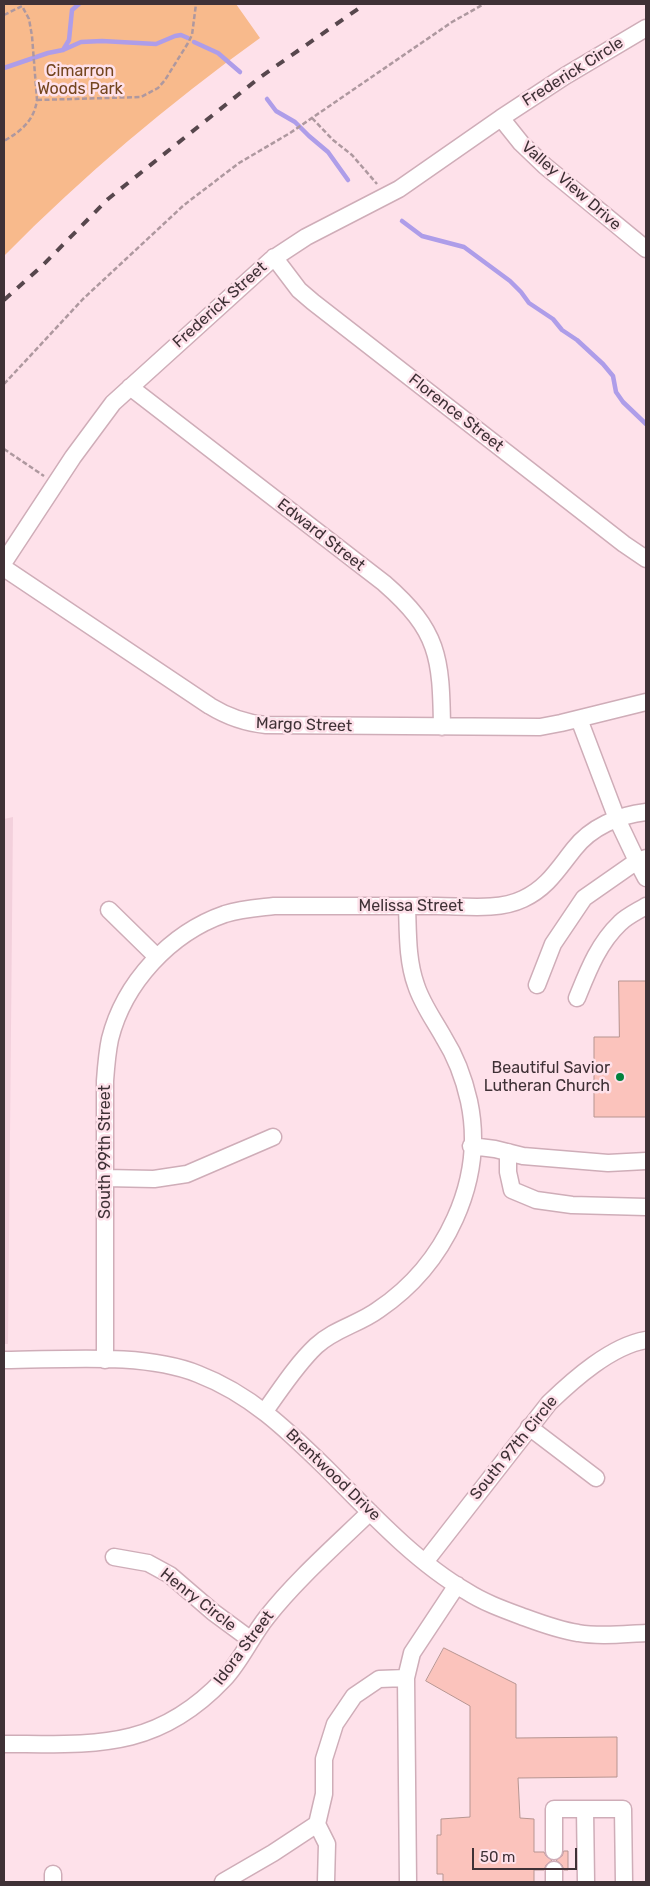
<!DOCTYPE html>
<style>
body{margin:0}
#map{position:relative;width:650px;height:1886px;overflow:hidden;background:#fee1ea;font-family:Rubik,sans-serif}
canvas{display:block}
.frame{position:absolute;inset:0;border:5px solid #3f3136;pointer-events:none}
.scale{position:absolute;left:472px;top:1848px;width:105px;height:22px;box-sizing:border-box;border:2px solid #3f3136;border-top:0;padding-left:6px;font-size:15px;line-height:18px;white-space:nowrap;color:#3f3136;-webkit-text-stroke:4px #fee1ea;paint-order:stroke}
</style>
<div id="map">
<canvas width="650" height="1886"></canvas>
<div class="frame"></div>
<div class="scale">50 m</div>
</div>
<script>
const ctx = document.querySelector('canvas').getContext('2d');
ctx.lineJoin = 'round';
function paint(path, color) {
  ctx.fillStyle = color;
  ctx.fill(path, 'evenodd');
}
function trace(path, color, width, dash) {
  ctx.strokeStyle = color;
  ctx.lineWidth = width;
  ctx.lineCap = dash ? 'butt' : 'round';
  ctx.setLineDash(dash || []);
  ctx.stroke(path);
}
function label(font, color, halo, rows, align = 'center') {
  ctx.font = font + ' Rubik,sans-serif';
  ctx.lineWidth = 5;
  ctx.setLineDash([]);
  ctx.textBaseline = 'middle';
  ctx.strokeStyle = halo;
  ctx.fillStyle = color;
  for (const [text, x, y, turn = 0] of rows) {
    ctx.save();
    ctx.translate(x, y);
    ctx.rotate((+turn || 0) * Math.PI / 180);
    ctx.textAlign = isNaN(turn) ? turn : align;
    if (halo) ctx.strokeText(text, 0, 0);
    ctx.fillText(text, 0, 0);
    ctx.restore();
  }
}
const built = new Path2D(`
 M13 817 8 1344H4V819Z`);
const green = new Path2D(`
 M4 4H236L260 38C168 104 83 176 4 256Z`);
const stream = new Path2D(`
 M194 42 218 53 240 72
 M63 50 69 40 72 10 79 4
 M4 68 48 53 63 50 81 42 102 41 156 44 175 36 181 35 188 38
 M267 99 276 111 295 122 309 136 328 152 348 180
 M402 221 422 236 464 247 510 281 521 292 529 303 553 319 562 330 577 340 603 364 613 376 616 392 623 402 646 424`);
const building = new Path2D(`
 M619 981H646V1117H594V1037H619Z
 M444 1648 516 1684V1738L617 1737V1777L518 1778 520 1818 534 1819V1852H544L546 1856 552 1860 546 1865 544 1870H534V1882H443V1874H437V1835H441V1819L470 1817V1706L426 1681Z
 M564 1851H568V1870H564L562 1865 556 1860 562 1856Z`);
const path = new Path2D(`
 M4 15 22 6 29 19 32 36 37 100C34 121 21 131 4 141
 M37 100 141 97 158 88 165 80 188 43 192 35 196 4
 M312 118 333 140 352 155 377 184
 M4 384 83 299 184 205 239 163 290 133 452 22 484 4
 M4 449 44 476`);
const minor = new Path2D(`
 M501 118 521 143 545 166 646 249
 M274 257 299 290 313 302 624 544 646 559
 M130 387 384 583C439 631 441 657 442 727
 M4 562 73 457 113 403 271 260 306 237 399 189 501 118 565 76 646 28
 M4 568 210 706C228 717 245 723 266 725L540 727 561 723 646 702
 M646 858 637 861 646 878
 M109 910 157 957
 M537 985 553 944 584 898 637 861 617 819 579 719
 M577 998C588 971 598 944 620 923 627 916 638 911 646 906
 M471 1146 495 1149 523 1156 608 1163 646 1161
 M508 1152V1172L512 1190 536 1200 572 1205 646 1207
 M105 1178 154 1179 187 1174 273 1137
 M4 1360C63 1360 143 1352 198 1374 250 1394 286 1429 325 1467 367 1509 414 1561 466 1591 483 1602 502 1609 521 1616 540 1623 558 1630 578 1633 600 1637 624 1634 646 1633
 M105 1360V1081C106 1067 107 1053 110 1039 124 983 170 933 225 914 241 909 257 908 274 906 328 906 383 906 437 906 464 906 498 911 523 899 547 888 558 869 574 849 591 827 619 815 646 812
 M265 1411C281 1389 296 1365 316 1346 334 1329 359 1324 378 1310 445 1265 486 1181 469 1101 464 1079 456 1057 444 1038 434 1020 422 1004 416 985 407 960 408 932 407 906
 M529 1427 596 1478
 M114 1557 148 1563 170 1575 213 1612 251 1640
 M425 1562 549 1403C574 1379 611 1346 646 1340
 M4 1744C94 1744 156 1751 224 1679 241 1661 251 1637 267 1617 296 1580 336 1545 370 1512
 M585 1809 586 1882
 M554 1851V1809H623L624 1882
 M554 1870V1882
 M53 1874V1882
 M223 1882 273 1853 317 1824
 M326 1882 327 1844 317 1824 324 1794V1759L335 1724 354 1696 379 1679 406 1678
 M408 1882 406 1678 412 1653 457 1585`);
const rail = new Path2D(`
 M4 300 43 265 108 199 259 78 365 4`);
const markers = [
 [620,1077,5,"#02823c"]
];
const parkNames = [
 ["Cimarron",80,71],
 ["Woods Park",80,89]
];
const streetNames = [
 ["Frederick Circle",573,72,-32],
 ["Valley View Drive",571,186,41],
 ["Frederick Street",220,305,-42],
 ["Florence Street",456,413,38],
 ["Edward Street",321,535,38],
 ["Margo Street",304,725,2],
 ["Melissa Street",411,906],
 ["South 99th Street",105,1152,-90],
 ["South 97th Circle",514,1448,-51],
 ["Brentwood Drive",333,1475,44],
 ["Henry Circle",198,1600,38],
 ["Idora Street",244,1648,-53]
];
const poiNames = [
 ["Beautiful Savior",610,1068],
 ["Lutheran Church",610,1086]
];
paint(built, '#f3d0dc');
paint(green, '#f8ba8c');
trace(stream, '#ae9de9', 4.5);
paint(building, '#fbc3bc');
trace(building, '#b79591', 1);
trace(minor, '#cfadb8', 19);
trace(path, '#ae989f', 2.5, [5, 2.5]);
trace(minor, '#fff', 16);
trace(rail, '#57474d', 4, [9, 9]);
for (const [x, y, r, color] of markers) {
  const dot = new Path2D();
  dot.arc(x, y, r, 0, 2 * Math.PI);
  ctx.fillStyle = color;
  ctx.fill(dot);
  trace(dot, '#fee1ea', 2);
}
label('16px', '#74451e', '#fee1ea', parkNames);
label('16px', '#3f3136', '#fee1ea', streetNames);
label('16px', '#3f3136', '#fee1ea', poiNames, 'right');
</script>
